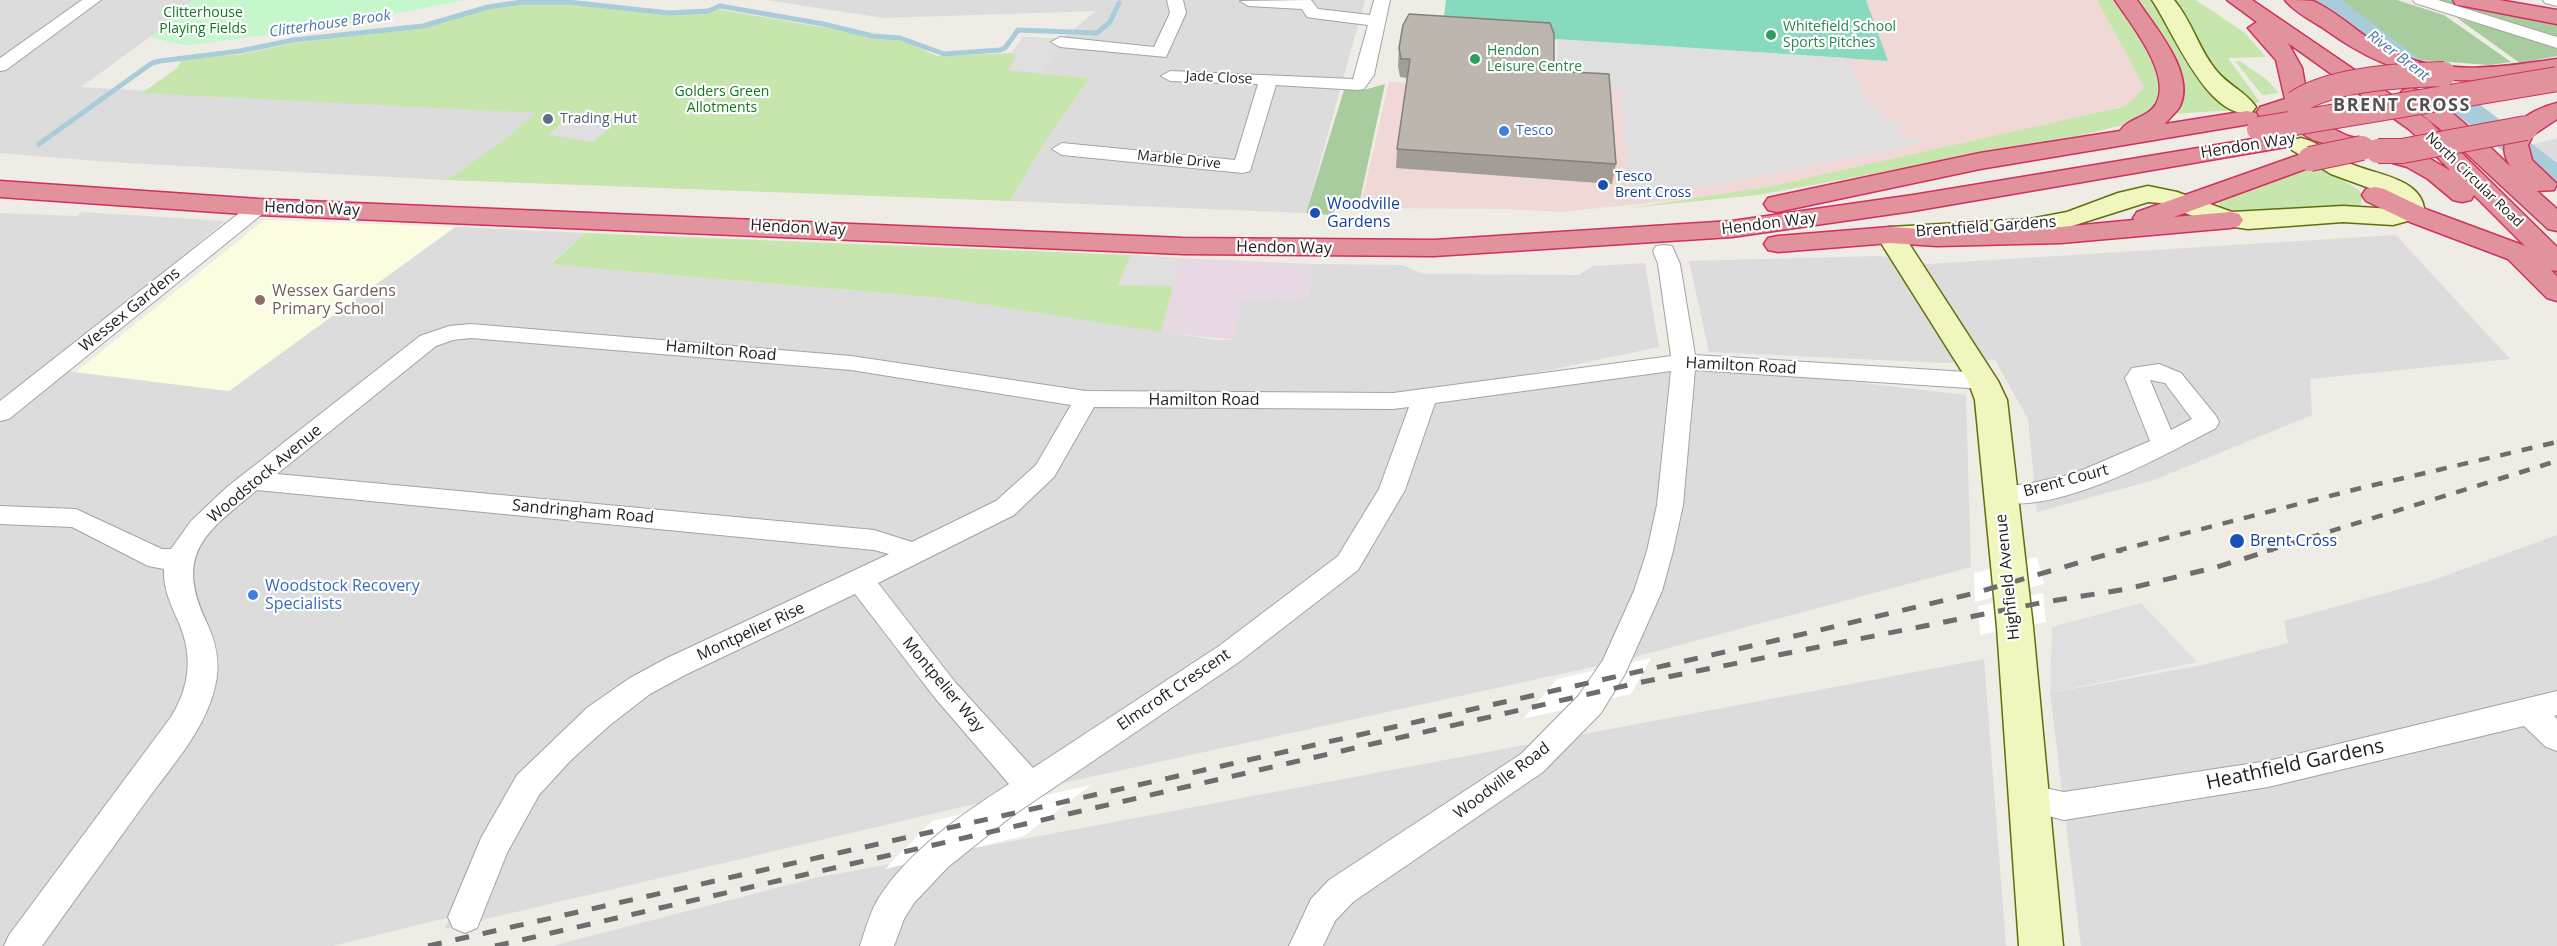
<!DOCTYPE html>
<style>
body{margin:0}
canvas{display:block;background:#efece6}
</style>
<canvas width="2557" height="946"></canvas>
<script>
const ctx = document.querySelector('canvas').getContext('2d');
ctx.lineJoin = 'round';
function paint(path, color) {
  ctx.fillStyle = color;
  ctx.fill(path, 'evenodd');
}
function trace(path, color, width, dash) {
  ctx.strokeStyle = color;
  ctx.lineWidth = width;
  ctx.lineCap = dash ? 'butt' : 'round';
  ctx.setLineDash(dash || []);
  ctx.stroke(path);
}
function label(font, color, halo, rows, align = 'center') {
  ctx.font = font + ' "Open Sans",sans-serif';
  ctx.lineWidth = 4.5;
  ctx.setLineDash([]);
  ctx.textBaseline = 'middle';
  ctx.strokeStyle = halo;
  ctx.fillStyle = color;
  for (const [text, x, y, turn = 0] of rows) {
    ctx.save();
    ctx.translate(x, y);
    ctx.rotate((+turn || 0) * Math.PI / 180);
    ctx.textAlign = isNaN(turn) ? turn : align;
    if (halo) ctx.strokeText(text, 0, 0);
    ctx.fillText(text, 0, 0);
    ctx.restore();
  }
}
const residential = new Path2D(`
 M0 0H193L150 37 81 87 537 113 500 143 446 180 110 162 0 153Z
 M766 0H1365L1306 213 1010 201 1050 134 1090 78 1043 74 1062 39 1096 11 883 18Z
 M2557 138V165L2528 150 2532 145Z
 M81 212 225 221 0 409V213L77 216Z
 M455 227 585 233 552 262 566 266 942 298 1217 340H1233L1241 299 1308 297 1311 264 1402 265 1424 274 1579 275 1593 266 1645 263 1659 347 1436 394 1684 362 1966 395 1971 567 1620 661 1063 783 444 929 451 917 332 946H0V419L64 371 229 391Z
 M2396 235 2510 359 2310 379 2312 415 2154 480 2037 512 2028 419 1995 360 1945 363 1709 352 1689 261 1879 256 1928 264Z
 M2557 535V946H2081L2050 693 2203 665 2288 643 2284 621 2436 579Z
 M1984 659 2006 946H552L815 878Z`);
const commercial = new Path2D(`
 M1866 0H2097L2144 87 2132 102 2101 113 1767 187 1709 197 1560 212 1507 209 1360 208 1389 82 1558 89 1557 39 1887 61Z`);
const industrial = new Path2D(`
 M1181 258 1311 264 1308 297 1241 299 1233 340 1161 332Z`);
const education = new Path2D(`
 M264 220 455 227 229 391 76 372Z`);
const grass = new Path2D(`
 M2097 0H2120L2165 79 2158 111 2130 123 2083 135 1758 195 1630 208 1767 187 2118 108 2132 101 2144 87Z
 M2132 0H2155L2177 32 2194 72 2210 90 2206 91 2234 110 2173 114 2183 101 2182 90Z
 M2172 0H2196L2245 33 2266 57 2228 58 2260 102 2250 105 2224 85 2204 55 2190 24Z
 M521 4H567L668 15 717 9 907 42 937 56 1012 53 1023 37 1062 39 1043 74 1090 78 1050 134 1010 201 446 180 500 143 536 113 142 93 177 68 182 60 242 54 294 43 421 28 490 9Z
 M2235 61H2240L2266 79 2279 93 2262 95Z
 M2319 166 2359 190 2363 196 2361 204 2349 209 2235 213 2221 208 2217 200Z
 M585 233 1130 255 1181 258 1161 332 942 298 565 266 552 263Z`);
const forest = new Path2D(`
 M2339 0H2397L2444 15 2511 62 2490 65 2420 60Z
 M2435 0H2455L2557 20V37Z
 M2457 18 2538 40 2557 48V56L2520 63Z
 M1385 84 1358 209 1338 208 1329 215 1306 213 1344 90H1364Z`);
const park = new Path2D(`
 M193 0H465L343 24 192 45H183L150 37Z`);
const pitch = new Path2D(`
 M1446 0H1866L1888 61 1442 32Z`);
const parking = new Path2D(`
 M1023 37 1062 39 1043 74 1008 70 1016 55 1012 53Z
 M1557 39 1849 58 1864 97 1879 112 1903 127 1895 134 1925 142 1712 186 1657 193 1645 191 1629 185 1620 91 1557 87Z
 M570 115 608 121 612 126 593 142 549 135Z
 M1130 255 1181 258 1174 286 1118 285Z
 M2141 603 2197 662 2050 693 2052 627Z`);
const pier = new Path2D(`
 M2037 557 2044 584 1975 602 1974 573Z
 M2043 593 2046 622 1980 635 1978 606Z
 M1651 658 1631 694 1523 719 1557 679Z
 M1091 785 1024 836 885 869 932 821Z`);
const stream = new Path2D(`
 M39 144 152 63 160 61 240 51 294 40 423 26 488 7 522 2H568L669 13 708 11 720 6 823 24 873 36 900 38 944 54 1000 50 1005 48 1018 30 1097 33 1110 22 1119 3`);
const river = new Path2D(`
 M2312 0H2342L2557 163V187L2546 185Z`);
const street = new Path2D(`
 M82 0H101L6 70 0 71V58Z
 M1167 0H1183L1186 13 1166 57 1060 47 1051 42 1060 37 1154 47 1170 13Z
 M1311 0 1318 9 1370 15 1374 0H1390L1374 75 1364 89 1358 90 1276 85 1250 171 1243 173 1062 155 1052 149 1062 143 1235 160 1258 84 1170 81 1161 76 1170 71 1353 79 1368 25 1313 18 1307 17 1302 9 1248 6 1240 1Z
 M2413 0H2438L2557 37V48L2415 3Z
 M2543 0H2557V6L2545 3Z
 M259 201 266 203 269 207 266 211 9 419 0 421V401L252 203Z
 M1664 245 1672 246 1680 264 1695 355 1983 373 1991 376 1995 381 1991 386 1983 389 1695 370 1683 505 1673 551 1662 591 1625 674 1601 713 1543 772 1353 902 1335 921 1323 946H1289L1311 899 1329 880 1521 754 1579 695 1603 660 1634 591 1647 551 1657 505 1671 371 1435 403 1405 490 1358 570 1239 662 1012 816 948 867 914 903 904 919 894 946H860C865 930 870 913 878 899 908 851 962 814 1009 784L935 698 855 594 685 675 650 694 610 725 571 760 539 795 507 853 477 928 465 933 453 928 448 917 481 838 517 775 588 707 630 678 665 659 889 554 874 550 257 490C206 532 174 553 206 621 216 642 221 663 215 687 205 730 171 767 145 803 111 850 76 898 42 946H4L9 935 171 717C190 686 193 656 179 623 171 605 163 589 164 569L148 566 72 527 0 524V506L76 509 162 549H171L191 521 227 487 420 336 449 326 471 324 851 356 1086 391 1393 393 1671 356 1658 264 1653 251 1656 246ZM471 338 851 370 1071 405 1036 465 996 501 912 542 874 530 277 474 436 346 453 340ZM1094 407 1393 409 1409 407 1379 489 1338 556 1219 646 1033 768 955 682 878 583 1014 515 1054 477Z
 M2159 364 2181 373 2216 416 2219 422 2216 428C2160 457 2053 519 1990 500L1986 494 1990 488 2027 484 2073 474 2150 441 2125 378 2132 368ZM2150 380 2165 383 2192 419 2171 430Z
 M2557 691V715L2554 716 2557 719V751L2546 747 2524 726 2268 787 2064 820 2019 809 2014 799 2019 789 2030 785 2064 792 2268 761Z`);
const secondary = new Path2D(`
 M2152 0H2174C2192 21 2198 48 2215 69 2226 84 2246 92 2256 107L2252 112C2209 123 2172 29 2152 0Z
 M2301 138C2320 142 2333 157 2351 164 2374 174 2420 178 2424 208L2415 219 2393 225 2343 222 2248 229 2213 224 2160 203 2148 202 2053 232 2007 238 1908 242 1998 381 2007 400 2033 627 2063 946H2019L1997 627 1975 400 1968 381 1876 235 1880 229 1890 227 2030 219 2067 212 2118 193 2148 186 2177 192 2232 212 2343 206 2393 209 2398 206 2383 193 2331 174 2292 150 2289 145 2292 140Z`);
const highway = new Path2D(`
 M2115 0H2137C2154 26 2196 73 2180 106 2177 112 2169 118 2165 124L2247 111 2256 113 2259 118 2256 123 1980 169 1777 212 1768 210 1764 204 1768 198 1777 196 1980 153 2120 131C2128 118 2148 118 2156 104 2173 75 2130 23 2115 0Z
 M2227 0H2252L2428 120 2557 247V271L2551 270 2557 276V301L2547 298 2508 259 2410 222 2366 201 2362 195 2366 189 2375 187 2384 189 2428 210 2525 246 2474 195 2471 200 2462 202 2453 200 2428 179 2407 167 2313 140 2298 131 2285 114 2269 119 2260 117 2257 112 2260 107 2285 99 2276 60 2248 28 2257 22ZM2288 43 2410 130 2451 171 2425 156 2348 136 2316 121 2310 114 2302 68Z
 M2285 0C2293 0 2305 0 2313 1 2342 14 2364 40 2394 53 2445 76 2504 67 2557 59V73C2465 87 2403 86 2326 30 2313 21 2294 12 2285 0Z
 M2453 0H2499L2557 10V24L2464 6 2456 5Z
 M2411 88C2440 95 2488 146 2511 167 2489 135 2528 110 2557 103V119L2533 135 2528 145 2532 160 2557 184 2554 190 2537 191 2557 209V231L2548 229 2439 128 2403 100 2399 95 2403 90Z
 M2277 135 2286 137 2289 142 2286 147 1913 211 1732 237 1434 256 1183 254 259 215 0 197V181L259 199 1183 238 1434 240 1732 221 1913 195Z
 M2310 151 2319 154 2323 159 2319 164 2174 217 2230 212 2239 214 2243 220 2239 226 2230 228 2061 243 1937 246 1890 243 1778 252 1768 250 1764 244 1768 238 1778 236 1890 227 1937 230 2061 227 2134 220 2133 218 2137 212Z`);
const railFar1 = new Path2D(`
 M2116 551 2357 489 2557 442
 M2267 551 2557 461`);
const rail = new Path2D(`
 M428 946 1782 639 1975 593 2122 550
 M495 946 1637 683 2045 602 2127 589 2217 567 2272 550`);
const highwayBridge = new Path2D(`
 M2296 103C2329 79 2404 75 2444 74
 M2259 129 2557 79
 M2378 151H2402L2526 128
 M2310 159 2362 148`);
const wall = new Path2D(`
 M1399 48 1554 71 1616 164 1612 184 1396 168 1397 149 1407 78 1400 77 1398 66Z`);
const building = new Path2D(`
 M1409 14 1550 23 1554 34V71L1609 74 1616 164 1397 149 1410 59H1401L1399 48 1403 25Z`);
const markers = [
 [1771,35,6,"#2e9e5b"],
 [1475,59,6,"#2e9e5b"],
 [548,119,6,"#5c6f8a"],
 [1504,131,6,"#3f7fe0"],
 [1603,185,6,"#1a4fb4"],
 [1315,213,6,"#1a4fb4"],
 [260,300,6,"#8d6e63"],
 [2237,541,8,"#1a4fb4"],
 [253,595,6,"#3f7fe0"]
];
const farParknames = [
 ["Clitterhouse",203,13],
 ["Playing Fields",203,29],
 ["Golders Green",722,92],
 ["Allotments",722,108]
];
const farLeisurenames = [
 ["Whitefield School",1783,27],
 ["Sports Pitches",1783,43],
 ["Hendon",1487,51],
 ["Leisure Centre",1487,67]
];
const farStreetnames = [
 ["Jade Close",1219,78,3],
 ["Marble Drive",1179,160,6],
 ["North Circular Road",2474,180,44]
];
const farServicenames = [
 ["Trading Hut",560,119]
];
const farShopnames = [
 ["Tesco",1516,131]
];
const farTransitnames = [
 ["Tesco",1615,177],
 ["Brent Cross",1615,193]
];
const farWaternames = [
 ["Clitterhouse Brook",330,24,-8],
 ["River Brent",2398,56,37]
];
const streetNames = [
 ["Hendon Way",2248,146,-9],
 ["Hendon Way",312,209,2],
 ["Hendon Way",1769,224,-7],
 ["Brentfield Gardens",1986,227,-4],
 ["Hendon Way",798,228,3],
 ["Hendon Way",1284,248,1],
 ["Wessex Gardens",130,310,-39],
 ["Hamilton Road",721,351,5],
 ["Hamilton Road",1741,366,3],
 ["Hamilton Road",1204,400],
 ["Woodstock Avenue",265,474,-40],
 ["Brent Court",2066,481,-15],
 ["Sandringham Road",583,512,5],
 ["Highfield Avenue",2008,577,-96],
 ["Montpelier Rise",751,632,-25],
 ["Montpelier Way",943,685,50],
 ["Elmcroft Crescent",1174,690,-34],
 ["Woodville Road",1502,781,-37]
];
const transitNames = [
 ["Woodville",1327,204],
 ["Gardens",1327,222],
 ["Brent Cross",2250,541]
];
const educationNames = [
 ["Wessex Gardens",272,291],
 ["Primary School",272,309]
];
const shopNames = [
 ["Woodstock Recovery",265,586],
 ["Specialists",265,604]
];
const farDistrictnames = [
 ["BRENT CROSS",2402,106]
];
const nearStreetnames = [
 ["Heathfield Gardens",2295,765,-12]
];
paint(residential, '#dddcdc');
paint(commercial, '#efd8d6');
paint(industrial, '#e8d8e4');
paint(education, '#fbfde0');
paint(grass, '#c6e6ae');
paint(forest, '#a8cc9d');
paint(park, '#c5f6cc');
paint(pitch, '#88dabf');
paint(parking, '#dfdfdf');
paint(pier, '#fff');
trace(stream, '#a8ccda', 5);
paint(river, '#a8ccda');
trace(street, '#a3a3a3', 2);
trace(secondary, '#5f700b', 3);
trace(highway, '#d12f5d', 3);
paint(street, '#fff');
paint(secondary, '#f0f6bd');
paint(highway, '#e2929c');
trace(railFar1, '#6d6d6d', 4.5, [11, 11]);
trace(rail, '#6d6d6d', 5, [14, 14]);
trace(highwayBridge, '#d12f5d', 26, []);
trace(highwayBridge, '#e2929c', 24);
paint(wall, '#a29d96');
paint(building, '#bcb6af');
trace(building, '#847f7a', 1.5);
for (const [x, y, r, color] of markers) {
  const dot = new Path2D();
  dot.arc(x, y, r, 0, 2 * Math.PI);
  ctx.fillStyle = color;
  ctx.fill(dot);
  trace(dot, '#fff', 2);
}
label('14px', '#127820', '#fff', farParknames);
label('14px', '#27864d', '#fff', farLeisurenames, 'left');
label('14px', '#1f1f1f', '#fff', farStreetnames);
label('14px', '#4e5e75', '#fff', farServicenames, 'left');
label('14px', '#366cbe', '#fff', farShopnames, 'left');
label('14px', '#164399', '#fff', farTransitnames, 'left');
label('italic 15px', '#5078a9', '#fff', farWaternames);
label('16px', '#1f1f1f', '#fff', streetNames);
label('16px', '#164399', '#fff', transitNames, 'left');
label('16px', '#785e54', '#fff', educationNames, 'left');
label('16px', '#366cbe', '#fff', shopNames, 'left');
ctx.letterSpacing = '1.5px';
label('bold 18px', '#525252', '#fff', farDistrictnames);
ctx.letterSpacing = '0px';
label('20px', '#1f1f1f', '#fff', nearStreetnames);
</script>
